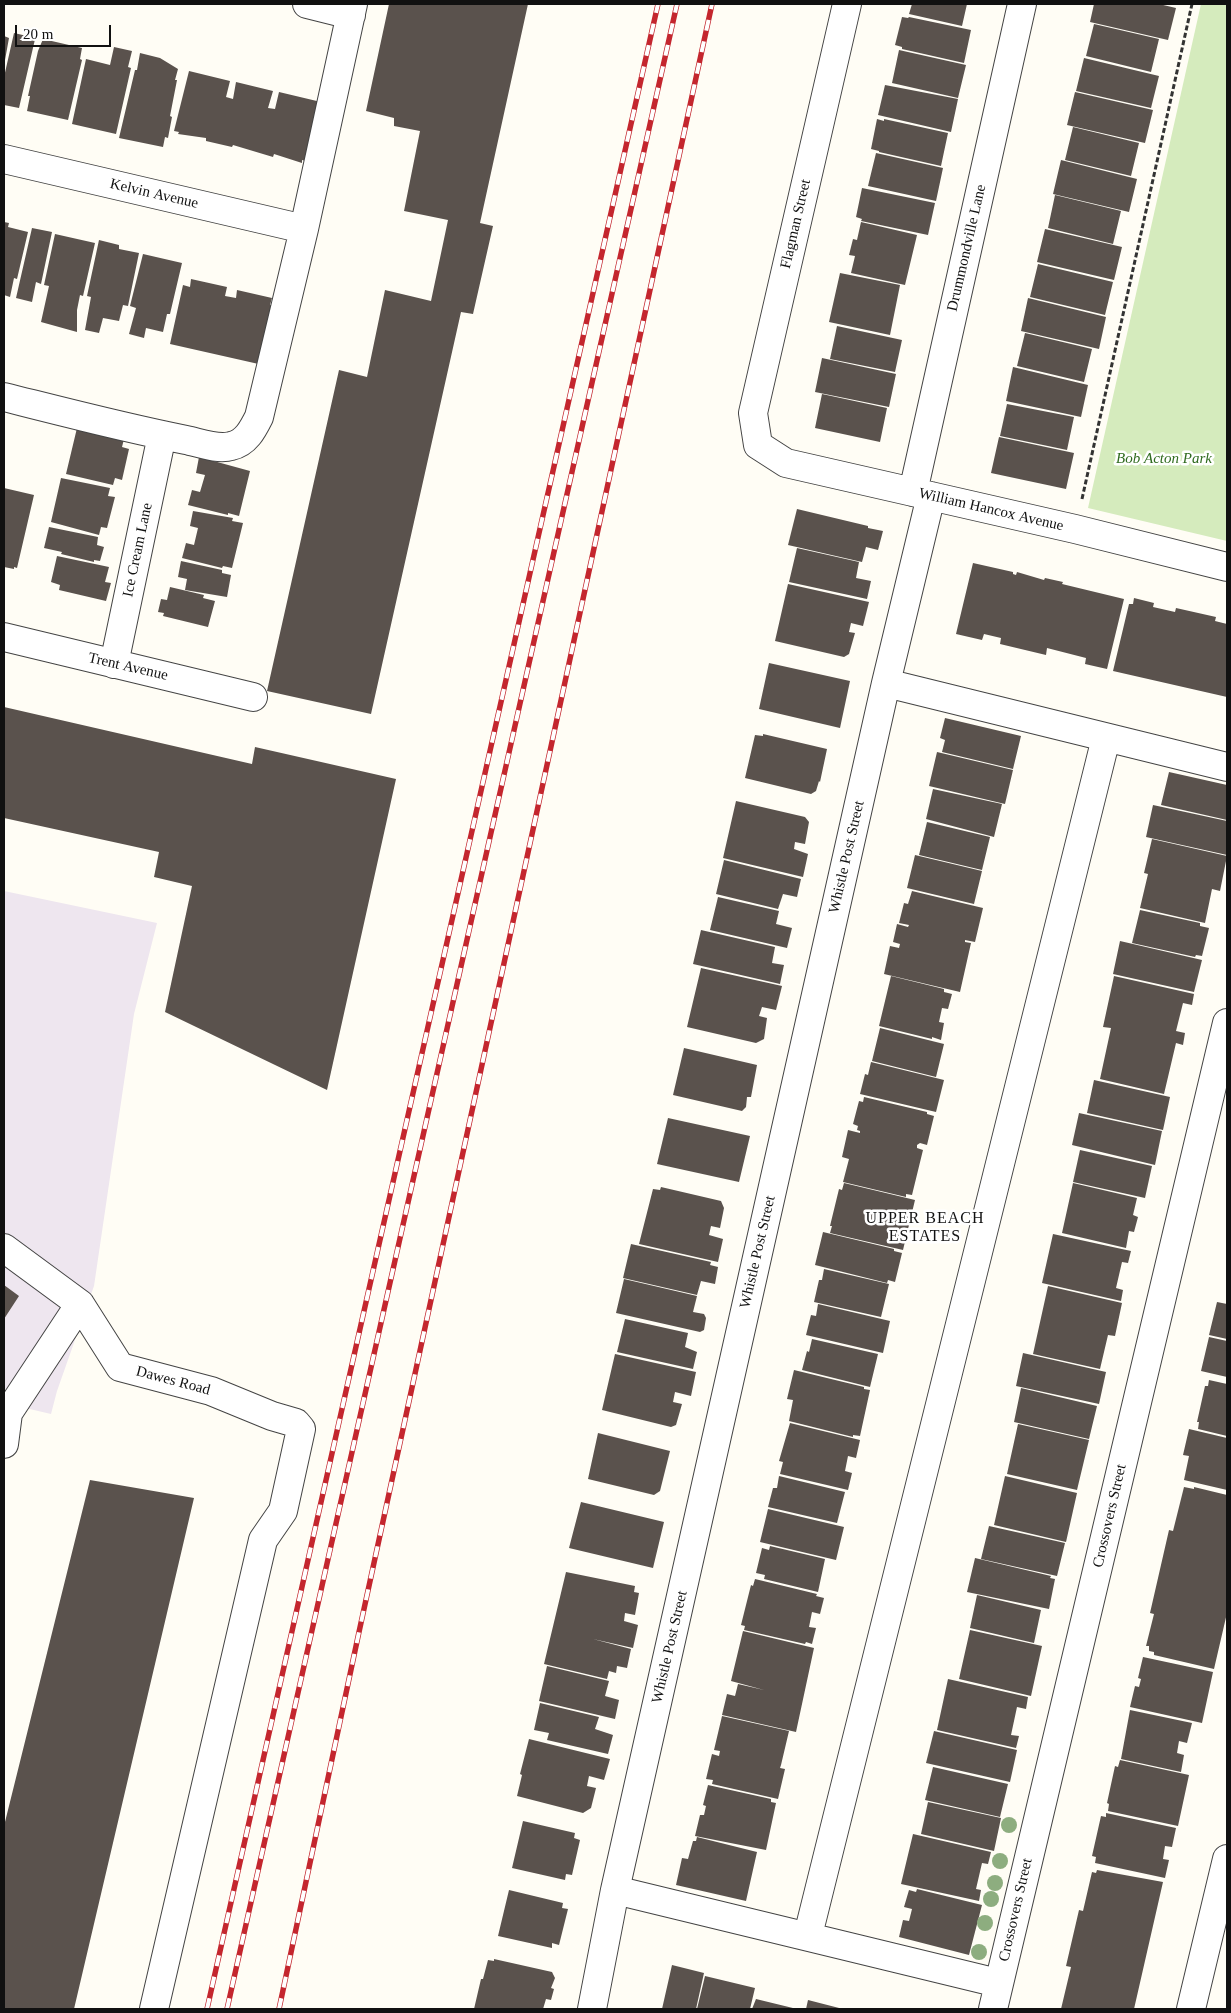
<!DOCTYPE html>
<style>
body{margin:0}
#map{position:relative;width:1231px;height:2013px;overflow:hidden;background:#fffdf5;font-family:Georgia,serif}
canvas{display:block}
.frame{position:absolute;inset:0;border:5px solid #111;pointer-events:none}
.scale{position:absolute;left:15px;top:25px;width:96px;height:22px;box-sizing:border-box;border:2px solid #111;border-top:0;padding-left:6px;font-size:15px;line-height:18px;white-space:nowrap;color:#111;-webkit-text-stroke:4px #fff;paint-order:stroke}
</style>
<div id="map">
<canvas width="1231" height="2013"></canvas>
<div class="frame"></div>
<div class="scale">20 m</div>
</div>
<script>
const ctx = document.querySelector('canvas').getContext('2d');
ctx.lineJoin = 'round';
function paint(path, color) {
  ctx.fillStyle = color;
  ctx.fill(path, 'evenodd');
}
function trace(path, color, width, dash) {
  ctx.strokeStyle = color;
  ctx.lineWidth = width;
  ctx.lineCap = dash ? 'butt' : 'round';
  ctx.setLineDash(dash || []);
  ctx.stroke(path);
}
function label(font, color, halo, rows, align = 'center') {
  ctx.font = font + ' Georgia,serif';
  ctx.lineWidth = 5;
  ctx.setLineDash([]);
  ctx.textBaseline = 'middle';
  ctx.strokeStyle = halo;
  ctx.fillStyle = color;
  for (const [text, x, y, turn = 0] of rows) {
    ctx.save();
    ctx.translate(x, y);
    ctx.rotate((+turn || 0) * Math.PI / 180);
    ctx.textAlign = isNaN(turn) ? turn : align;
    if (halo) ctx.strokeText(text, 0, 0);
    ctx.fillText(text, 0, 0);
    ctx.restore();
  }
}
const industrial = new Path2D(`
 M4 891 157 923 134 1014 94 1286 57 1391 51 1414 4 1403Z`);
const green = new Path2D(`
 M1201 4H1227V541L1088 508Z`);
const building = new Path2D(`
 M389 4H528L480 223 493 226 473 314 461 312 371 714 267 691 339 370 367 377 385 290 431 301 448 220 404 211 420 131 394 126V118L366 111Z
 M912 4H967L962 26 909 14Z
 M1094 4H1159L1176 8 1168 40 1090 22Z
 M902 17 908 18 909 17 971 30 964 63 902 49V47L895 45Z
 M1094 24 1159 39 1151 72 1086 56Z
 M14 33 27 36 28 33 36 35 19 108 4 105V77Z
 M4 36 9 38 5 60H4Z
 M43 39 82 48 80 59 82 60 68 120 27 111 30 96H28L38 51Z
 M114 47 132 51 128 67 131 68 116 134 72 124 86 59 110 65Z
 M899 50 966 65 958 98 892 83Z
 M140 53 160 58 178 69 175 80H177L170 116 172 117 168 138 165 137 163 147 119 138 135 70H137Z
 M1084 58 1159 76 1151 108 1076 91Z
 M189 71 230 81 226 97 233 99 236 82 273 91 268 108 275 109 279 92 321 102 306 161 302 160V163L274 154 273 157 233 145 232 147 206 141V138L178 134 179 132 174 131Z
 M885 85 958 99 951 132 878 115Z
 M1075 92 1153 110 1145 143 1067 125Z
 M877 119 884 121V119L948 133 941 166 879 152V151L871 149Z
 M1073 127 1139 143 1131 176 1065 160Z
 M876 153 943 168 936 201 868 186Z
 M1061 160 1137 179 1129 212 1053 194Z
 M862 188 935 203 928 235 861 221 862 219 856 217Z
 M1055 195 1121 211 1113 244 1048 228Z
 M4 222 9 223 8 227 28 232 17 279 14 278 10 297 4 295Z
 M861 222 917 235 905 285 851 273 855 256 849 255 853 239 857 240Z
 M32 228 52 232 41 284 36 282 32 302 16 298Z
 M1045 229 1122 247 1114 280 1037 262Z
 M55 234 95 243 83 296 80 295 77 310V332L41 322 49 286 44 285Z
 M99 240 119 245V249L139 253 128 306 123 305 119 321 103 318 99 333 85 330 91 297 87 296Z
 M143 254 182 263 170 314H167L163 332 146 328 144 338 129 334 136 308 130 306Z
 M1038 264 1113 282 1105 315 1030 297Z
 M840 273 900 285 890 335 829 322Z
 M191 279 227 287 225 296 236 298 237 290 272 298 270 305 277 307 263 365 170 344 183 285 190 287Z
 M1028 298 1106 317 1099 349 1021 331Z
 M837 326 902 340 895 372 830 359Z
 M1025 333 1092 349 1084 382 1017 366Z
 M822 358 896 374 889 407 815 392Z
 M1013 367 1088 385 1081 417 1006 401Z
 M822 394 887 408 880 442 815 428Z
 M1007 404 1074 417 1067 450 1000 436Z
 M77 428 124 439 122 447 129 449 122 480 115 478 113 485 66 474Z
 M999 437 1074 453 1066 489 991 473Z
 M199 457 250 471 239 516 228 513V515L188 505 192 490 200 492 205 475 196 473Z
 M61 478 110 488 108 496 115 497 107 528 101 527 99 535 51 522Z
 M4 488 34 495 17 568 14 567V569L4 567Z
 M797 509 868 526V528L883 531 878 550 866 547 862 562 788 545Z
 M193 511 233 518 232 521 243 523 232 568 223 566 222 568 182 558 186 543 194 545 198 528 190 526Z
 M49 527 98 537 97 545 104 547 100 561 94 560V562L61 554 62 552 44 548Z
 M797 548 859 562 856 578 871 581 867 599 789 582Z
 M57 556 109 567 105 582 111 583 106 601 59 590 60 585 51 582Z
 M181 561 222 570V573L231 575 227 597 185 590 187 579 178 577Z
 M973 563 1013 572V574L1016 575 1017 572 1044 580 1045 578 1063 582 1062 584 1124 599 1107 669 1085 664 1086 658 1047 648 1046 655 1000 644 1001 638 984 634 982 640 956 634Z
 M788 584 869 602 863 626 851 623 849 632 855 633 849 654 844 657 775 641Z
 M170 587 204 595 203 598 215 601 208 627 163 616 164 613 158 612 161 599 167 600Z
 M1134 598 1154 603 1153 607 1175 612 1176 608 1216 617 1215 621 1227 624V697L1113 671 1129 604H1133Z
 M769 663 850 681 840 728 759 709Z
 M4 707 252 764 255 747 396 779 327 1090 165 1012 192 886 154 877 159 852 4 818Z
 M945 718 1021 736 1013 769 942 752 945 740 940 738Z
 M763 734 827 749 820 782 819 781 816 791 811 794 745 778 755 735 763 736Z
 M937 752 1013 770 1005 804 929 786Z
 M1169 772 1227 785V820L1161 805Z
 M933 789 1002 804 994 837 926 819Z
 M736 801 805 817 809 822 805 844 795 842 794 849 808 854 803 877 723 858Z
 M1153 805 1227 821V855L1146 837Z
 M927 822 990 837 982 870 919 855Z
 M1152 839 1227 856 1220 891 1212 889 1205 923 1140 908 1148 874 1144 873Z
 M915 855 982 871 974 904 907 888Z
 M724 860 801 879 797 897 783 894 778 909 716 894Z
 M912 891 983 908 975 942 965 940V942L971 943 960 992 884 974 890 946 899 948 900 944 893 942 897 924 908 927 909 925 899 923 904 903 908 904Z
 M718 897 779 911 776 924 792 928 787 948 710 930Z
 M1140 910 1200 923V926L1209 928 1202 956 1196 955 1195 957 1132 943Z
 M701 930 775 947 772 963 784 965 780 984 693 964Z
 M1120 941 1202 960 1194 992 1113 974Z
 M701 968 782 986 776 1010 762 1007 759 1016 767 1018 764 1039 756 1043 687 1027Z
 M891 976 944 989V992L952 994 948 1009 942 1008 939 1022 944 1023 941 1040 932 1037V1039L879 1026Z
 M1114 976 1194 994 1192 1005 1183 1003 1176 1031 1185 1033 1183 1045 1176 1043 1164 1094 1100 1079 1111 1028 1103 1027Z
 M880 1028 944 1044 936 1077 872 1061Z
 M684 1048 757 1065 751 1097H747L746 1107 742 1111 673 1095Z
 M871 1062 944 1080 936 1112 860 1094 865 1074 868 1075Z
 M1094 1080 1170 1097 1163 1130 1087 1113Z
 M864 1097 927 1112V1114L934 1116 927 1145 920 1143 917 1145V1148L923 1150 912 1195 906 1194V1197L843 1182 849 1159 842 1157 848 1130 860 1133V1131L857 1130 858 1126 853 1124 859 1101 863 1102Z
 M1079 1113 1162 1131 1155 1165 1072 1145Z
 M668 1118 750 1136 739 1182 657 1164Z
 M1080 1150 1152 1166 1145 1198 1073 1182Z
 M844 1183 915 1200 903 1250 830 1233 832 1226H830L839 1189 842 1190Z
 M1073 1183 1137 1198 1133 1215 1138 1217 1134 1232 1129 1231 1126 1248 1062 1233Z
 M661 1187 721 1201 724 1208 720 1228 711 1226 709 1235 723 1239 718 1262 639 1244 653 1189 660 1190Z
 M823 1232 894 1249V1251L902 1253 895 1282 888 1280 887 1283 815 1265Z
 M1053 1234 1131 1251 1128 1263 1122 1262 1116 1288 1123 1290 1121 1301 1042 1283Z
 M631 1244 711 1262 710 1265 718 1267 715 1284 701 1281 697 1295 623 1278Z
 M824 1269 889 1284 881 1317 814 1302 819 1280H822Z
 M624 1279 697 1296 693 1312 704 1314 706 1318 704 1330 700 1332 616 1313Z
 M4 1285 19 1296 4 1319Z
 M1048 1286 1122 1303 1115 1336 1108 1335 1100 1369 1033 1354Z
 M1217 1302 1227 1304V1339L1209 1335Z
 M818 1304 890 1321 883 1353 806 1335 811 1315 816 1316Z
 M625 1319 688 1333 685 1347 697 1352 693 1369 617 1352Z
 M1209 1337 1227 1341V1377L1201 1371Z
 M812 1339 878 1354 870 1387 802 1370 807 1351 809 1352Z
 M1023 1353 1106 1372 1099 1404 1016 1386Z
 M615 1354 696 1372 691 1396 675 1392 673 1402 682 1404 676 1425 671 1427 602 1410Z
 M794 1370 864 1387V1389L870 1390 860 1436 853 1435V1437L789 1421 793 1400 787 1399Z
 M1209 1380 1227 1384V1436L1198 1429 1199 1422H1197L1205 1386H1208Z
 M1021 1388 1097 1406 1089 1439 1014 1422Z
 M790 1423 860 1440 856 1458 848 1456 845 1471 852 1473 848 1490 780 1474 783 1462 779 1461Z
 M1018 1424 1089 1440 1077 1490 1007 1474Z
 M1189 1429 1227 1438V1490L1184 1480 1189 1456 1183 1455Z
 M598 1433 670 1451 660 1491 654 1495 588 1479Z
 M779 1476 845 1492 837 1523 768 1507 773 1488H777Z
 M1005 1476 1077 1493 1066 1542 994 1525Z
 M90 1480 194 1498 74 2009H4V1826Z
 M1184 1487 1194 1489V1487L1227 1495V1613L1214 1669 1154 1655V1652L1149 1651V1646H1146L1154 1614 1150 1613 1169 1530 1173 1531Z
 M581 1502 664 1522 653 1568 569 1548Z
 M768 1509 844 1527 836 1560 760 1542Z
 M989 1526 1065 1543 1057 1576 981 1559Z
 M770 1546 825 1559 818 1592 764 1579 765 1575 756 1573 762 1548 769 1550Z
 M975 1558 1051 1576 1050 1578 1055 1579 1049 1609 967 1592Z
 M566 1572 635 1586 634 1592 639 1593 635 1615 625 1613 624 1621 638 1625 633 1648 593 1639 631 1649 627 1668 617 1666 616 1673 609 1671 607 1679 544 1664Z
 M755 1579 817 1594 816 1596 824 1598 820 1614 812 1612 809 1627 816 1628 812 1644 806 1642 805 1644 744 1630 745 1626 741 1625 751 1585 753 1586Z
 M977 1595 1041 1610 1034 1643 970 1628Z
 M970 1630 1042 1646 1031 1696 959 1679Z
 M743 1631 814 1648 796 1732 722 1715 727 1694 735 1696 738 1684 764 1690 731 1681Z
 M1143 1657 1213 1672 1202 1723 1130 1707 1135 1686 1139 1687 1141 1679 1138 1678Z
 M547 1666 609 1681 605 1696 619 1700 615 1719 539 1701Z
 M948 1679 1028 1697 1026 1709 1017 1707 1011 1735 1019 1736 1016 1748 937 1730Z
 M540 1703 599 1717 595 1729 613 1735 608 1754 547 1740 549 1733 534 1730Z
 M1130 1710 1192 1723 1187 1743 1179 1741 1177 1753 1184 1755 1181 1772 1121 1759Z
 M722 1716 789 1731 781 1765 780 1768 785 1769 778 1799 712 1784 713 1780 706 1779 712 1754 719 1756 720 1751 714 1750Z
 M934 1731 1017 1750 1010 1782 926 1763Z
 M529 1739 610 1759 604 1780 589 1776 587 1786 596 1788 591 1808 583 1813 517 1796 522 1775 520 1774Z
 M1120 1760 1189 1775 1178 1826 1108 1811 1109 1804 1107 1803 1115 1766 1118 1767Z
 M933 1767 1008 1784 1000 1817 925 1800Z
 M708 1785 771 1799V1802L776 1803 766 1850 695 1836 700 1815H704L706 1806 703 1805Z
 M928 1802 1001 1818 994 1851 921 1834Z
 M1106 1813 1176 1828 1172 1847 1165 1846 1163 1859 1169 1860 1165 1878 1095 1863 1096 1857 1092 1856 1101 1816 1106 1817Z
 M523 1821 575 1833 574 1838 580 1840 572 1875 566 1874 565 1880 512 1868Z
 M913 1834 991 1852 988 1864 982 1863 976 1889 981 1890 979 1901 901 1884Z
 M697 1837 757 1852 746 1901 676 1885 682 1858 688 1859 693 1841H696Z
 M1097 1870 1163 1882 1134 2009H1061L1071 1967 1066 1966 1079 1910 1083 1911 1092 1872 1096 1873Z
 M917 1889 982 1905 969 1955 899 1937 903 1920 909 1921 912 1909 904 1907 909 1890 916 1892Z
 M509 1890 563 1903 562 1908 568 1909 559 1945 552 1943V1948L498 1936Z
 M494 1959 552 1972 555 1978 551 1988 554 1989 551 2000 546 1999 543 2009H474L481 1979H483L488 1960 494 1961Z
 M672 1965 704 1973 696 2009H662Z
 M705 1976 755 1988 750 2009H697Z
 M756 1999 797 2009H752Z
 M808 2000 843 2009H806Z`);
const path = new Path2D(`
 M1082 499 1192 4`);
const minor = new Path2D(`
 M307 4 351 15
 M847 4 753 413 758 445 786 463 1075 529 1227 567
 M4 159 304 229
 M4 397C64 412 125 428 186 440 200 443 218 450 231 446 246 443 253 429 259 417L304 229 353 4
 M913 492 1022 4
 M4 637 253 697
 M114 664 162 435
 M886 683 1227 767
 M4 1248 80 1304 120 1367 211 1391 272 1416 296 1423 301 1429 283 1511 263 1540 154 2009
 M4 1412 8 1413 4 1444
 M8 1413 80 1304
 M615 1890 998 1983
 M808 1935 1106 738
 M592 2009 615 1890 886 683 931 496
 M993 2009 1227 1023
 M1191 2009 1227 1859`);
const rail = new Path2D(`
 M207 2009 658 4
 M227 2009 677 4
 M279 2009 359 1632 712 4`);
const trees = [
 [1009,1825],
 [1000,1861],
 [995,1883],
 [991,1899],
 [985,1923],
 [979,1952]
];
const streetNames = [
 ["Kelvin Avenue",154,194,13],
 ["Flagman Street",796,224,-77],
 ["Drummondville Lane",967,248,-77],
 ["William Hancox Avenue",991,510,13],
 ["Ice Cream Lane",138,550,-78],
 ["Trent Avenue",128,667,13],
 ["Whistle Post Street",847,857,-77],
 ["Whistle Post Street",758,1252,-77],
 ["Dawes Road",173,1381,15],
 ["Crossovers Street",1110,1516,-77],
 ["Whistle Post Street",670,1647,-77],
 ["Crossovers Street",1016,1910,-77]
];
const parkNames = [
 ["Bob Acton Park",1164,459]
];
const neighbourhoodNames = [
 ["UPPER BEACH",925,1219],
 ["ESTATES",925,1237]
];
paint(industrial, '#eee6ef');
paint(green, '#d5ebbd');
paint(building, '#5a524d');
trace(minor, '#444', 30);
trace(path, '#333', 3, [5, 2.5]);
trace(minor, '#fff', 28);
trace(rail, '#c4262e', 5.5);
trace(rail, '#fff', 4, [11]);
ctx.fillStyle = '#8dad7f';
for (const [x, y] of trees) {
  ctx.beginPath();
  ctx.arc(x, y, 8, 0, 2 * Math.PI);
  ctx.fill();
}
label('15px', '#111', '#fff', streetNames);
label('italic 15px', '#2f6b1f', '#fff', parkNames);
ctx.letterSpacing = '1px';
label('16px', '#111', '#fff', neighbourhoodNames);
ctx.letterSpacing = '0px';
</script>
